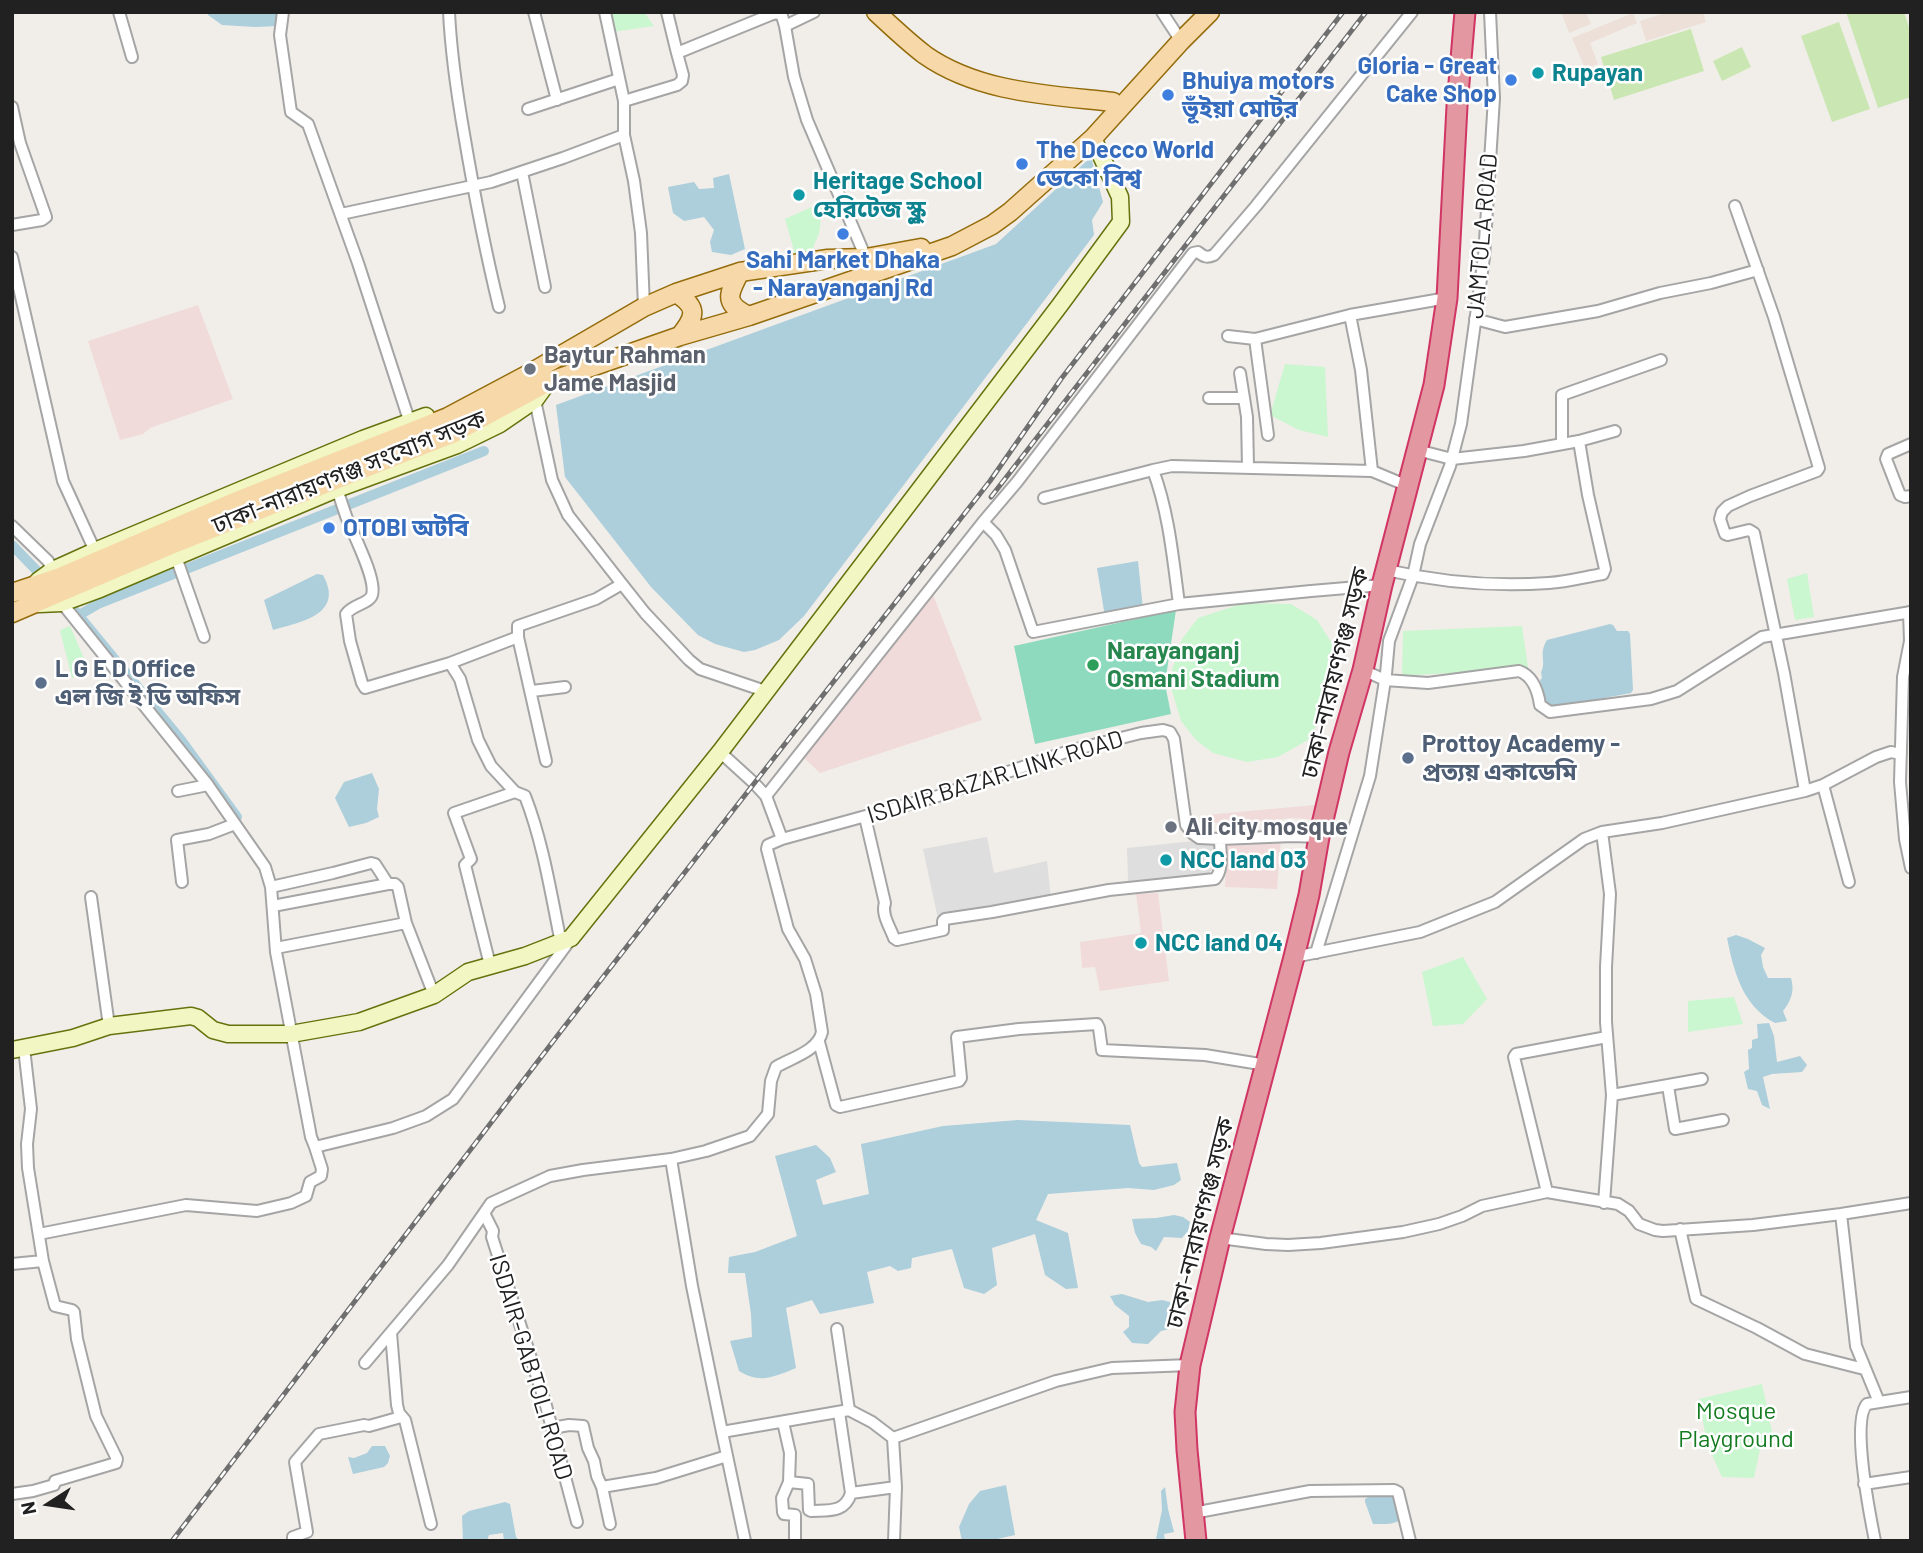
<!DOCTYPE html>
<meta charset="utf-8">
<style>
body{margin:0}
#map{position:relative;width:1923px;height:1553px;overflow:hidden;background:#f1eee9;font-family:Barlow,sans-serif}
canvas{display:block}
.frame{position:absolute;inset:0;border:14px solid #212121;pointer-events:none}
.north{position:absolute;left:14px;top:1469px;width:70px;height:70px;-webkit-text-stroke:5px #fff;paint-order:stroke;rotate:258deg;font-size:19px;font-weight:700;line-height:28px;text-align:center;color:#212121}
.north::after{content:'';display:block;margin:auto;width:24px;height:32px;background:#212121;clip-path:polygon(50% 0,100% 100%,50% 72%,0 100%)}
</style>
<div id="map">
<canvas width="1923" height="1553"></canvas>
<div class="frame"></div>
<div class="north">N</div>
</div>
<script>
const ctx = document.querySelector('canvas').getContext('2d');
ctx.lineJoin = 'round';
function paint(path, color) {
  ctx.fillStyle = color;
  ctx.fill(path, 'evenodd');
}
function trace(path, color, width, dash) {
  ctx.strokeStyle = color;
  ctx.lineWidth = width;
  ctx.lineCap = dash ? 'butt' : 'round';
  ctx.setLineDash(dash || []);
  ctx.stroke(path);
}
function label(font, color, halo, rows, align = 'center') {
  ctx.font = font + ' Barlow,"Noto Sans Bengali",sans-serif';
  ctx.lineWidth = 5;
  ctx.setLineDash([]);
  ctx.textBaseline = 'middle';
  ctx.strokeStyle = halo;
  ctx.fillStyle = color;
  for (const [text, x, y, turn = 0] of rows) {
    ctx.save();
    ctx.translate(x, y);
    ctx.rotate((+turn || 0) * Math.PI / 180);
    ctx.textAlign = isNaN(turn) ? turn : align;
    if (halo) ctx.strokeText(text, 0, 0);
    ctx.fillText(text, 0, 0);
    ctx.restore();
  }
}
const residential = new Path2D(`
 M987 837 994 873 1047 861 1051 898 938 919 923 849Z
 M1214 839 1215 863 1209 874 1194 878 1128 881 1127 848Z`);
const commercial = new Path2D(`
 M198 305 233 399 150 428 143 434 120 440 88 341Z
 M932 592 982 720 820 773 803 757Z
 M1325 804 1322 820 1292 818 1228 825 1213 822 1206 815Z
 M1281 839 1277 889 1225 887 1227 844Z
 M1158 893 1169 981 1100 991 1095 967 1082 968 1080 942 1141 933 1136 894Z`);
const military = new Path2D(`
 M1561 12H1586L1591 24 1569 33Z
 M1667 12H1703L1706 22 1646 41 1640 21Z
 M1633 13 1637 23 1590 43 1598 64 1585 69 1572 38Z`);
const grass = new Path2D(`
 M1846 12H1904L1911 33V97L1878 108Z
 M1839 22 1870 109 1832 122 1801 36Z
 M1691 29 1704 71 1614 100 1601 57Z
 M1742 47 1751 67 1722 81 1713 61Z`);
const park = new Path2D(`
 M608 12H644L654 26 612 32Z
 M823 202 819 234 813 247 819 266 800 272 785 219Z
 M1285 364 1325 367 1328 437 1299 430 1270 415Z
 M1807 573 1814 617 1795 620 1787 579Z
 M1244 603 1291 604 1317 620 1333 645 1338 672 1330 701 1308 740 1278 757 1247 762 1213 753 1196 740 1181 721 1172 691V670L1182 639 1198 618Z
 M70 626 90 672 72 678 60 630Z
 M1522 626 1528 668 1402 676 1403 631Z
 M1463 957 1487 999 1463 1024 1433 1026 1422 972Z
 M1734 997 1743 1024 1688 1032V1001Z
 M1762 1384 1775 1446 1760 1449 1754 1478 1722 1477 1707 1444 1699 1399Z`);
const pitch = new Path2D(`
 M1176 610 1165 684 1171 714 1035 744 1014 646Z`);
const water = new Path2D(`
 M207 12H278L279 26 255 27 222 25 208 15Z
 M1091 157 1103 202 1092 220 1094 235 804 616 779 640 755 650 744 652 715 644 698 635 651 587 565 477 556 405 996 244Z
 M729 174 745 249 731 255 712 252 710 242 714 230 704 217 684 221 673 213 668 187 694 182 699 189 714 188 713 178Z
 M1138 561 1143 609 1105 617 1097 568Z
 M317 574 323 575C345 615 300 622 273 630L264 600Z
 M1610 624 1613 625 1617 631H1628L1630 634 1633 690 1631 693 1551 708 1546 705 1540 680 1542 678 1541 672C1547 662 1538 654 1547 640Z
 M372 773 379 789 377 809 379 817 366 823 349 827 335 798 344 782Z
 M1736 935 1748 939 1765 948 1761 955 1763 967 1768 978H1791C1795 991 1791 1001 1783 1011L1787 1021 1775 1023C1743 1006 1734 973 1727 938Z
 M1769 1023 1774 1036 1777 1062 1800 1056 1807 1065 1802 1072 1772 1074 1763 1077 1770 1109 1762 1105 1757 1091 1748 1089 1744 1072 1749 1069 1748 1050 1752 1048V1040L1758 1038 1757 1024Z
 M1018 1120 1130 1125 1139 1163 1142 1167 1177 1163 1181 1180 1174 1185 1154 1190 1128 1188 1048 1194 1036 1220 1068 1233 1078 1288 1066 1289 1045 1275 1035 1234 992 1248 997 1285 984 1294 964 1288 952 1249 912 1258 911 1268 898 1271 890 1266 867 1272 874 1303 820 1314 812 1300 786 1308 796 1368C774 1377 760 1384 739 1371L730 1341 752 1337 751 1314 745 1273H728L729 1257 755 1252 797 1236 775 1156 816 1145 830 1158 836 1172 816 1180 823 1205 869 1194 861 1144 943 1126Z
 M1174 1215 1183 1217 1190 1222 1188 1231 1182 1238 1164 1237 1156 1251 1151 1247 1141 1244 1135 1233 1132 1219 1156 1218Z
 M1122 1294 1148 1302 1162 1300 1170 1302 1174 1309 1169 1329 1161 1331 1148 1344 1132 1343 1123 1332 1129 1327V1316L1115 1305 1110 1296Z
 M372 1446H385L390 1456 388 1463 384 1467 353 1474 348 1457 354 1458 367 1453Z
 M1006 1485 1015 1535 989 1541H962L959 1527 969 1504 980 1491Z
 M1165 1487 1168 1509 1174 1532 1164 1534 1165 1541H1151L1156 1539 1162 1510 1161 1491Z
 M1374 1493 1396 1495 1400 1520C1393 1525 1382 1524 1373 1524L1365 1502V1499Z
 M505 1502 510 1504 516 1537 520 1541H504L503 1533 489 1535 487 1541H463L462 1516 469 1511Z`);
const canal = new Path2D(`
 M12 545 40 574
 M75 611 181 740 237 817
 M79 615 100 603 484 451`);
const street = new Path2D(`
 M119 12 132 57
 M283 12 280 35 291 112 308 124 358 263 410 423
 M449 12C451 53 457 94 464 134 474 193 485 250 499 307
 M534 12 557 100
 M605 12 624 101V135L634 181 641 233 644 307
 M667 12 677 53 770 15 777 13 782 16 785 26 794 77 807 120 866 258
 M1162 12 1181 41
 M785 26 814 12
 M624 101 677 85 682 81 683 75 677 53
 M12 107 20 143 46 217 42 220 12 225
 M528 109 619 79
 M522 172 545 287
 M1735 206 1774 317 1819 468 1817 471 1750 496 1728 506 1722 512 1720 519 1725 534 1728 535 1749 530 1754 533 1784 673 1805 791
 M341 214 491 182 563 158 624 135
 M12 257 63 481 95 551
 M1350 315 1361 370 1372 471 1408 486
 M1475 319 1505 327 1598 311 1660 293 1711 283 1758 270
 M1228 336 1255 339 1350 315 1447 298
 M1255 339 1268 435
 M1240 373 1247 417 1248 467
 M1209 398H1243
 M535 400 552 480 568 515 622 584 645 613 689 660 700 669 765 691
 M1562 443V395L1661 360
 M1911 444 1888 454 1886 459 1900 495 1905 497 1911 496
 M1417 450 1452 459 1524 451 1579 441 1615 431
 M1153 470C1169 513 1173 559 1179 604L1311 591 1382 585
 M337 489C340 498 343 507 346 516 352 532 377 579 372 595 369 604 353 604 346 614L350 641 362 683 365 688 450 663 518 637
 M1044 498 1153 470 1172 466 1372 471
 M983 522 996 535 1005 550 1033 632 1179 604
 M12 526 48 561 53 570
 M176 557 204 637
 M1386 570C1439 582 1494 587 1549 583 1567 582 1585 577 1603 574L1605 569 1588 495 1579 441
 M62 603 208 785 265 867 271 887 276 952 311 1137 315 1147 393 1128 426 1116 453 1099 570 940
 M1909 612 1910 641 1903 677 1900 782 1905 839 1911 868
 M450 663 460 679 478 740 491 766 515 792 525 796C543 842 551 894 561 943
 M1363 670 1385 680 1428 683 1519 671C1533 676 1538 691 1540 705L1550 712 1651 699 1677 691 1762 637 1911 612
 M532 691 565 687
 M720 752 754 783 766 796 782 839 935 797 1069 751 1141 733 1163 730 1170 732 1174 739 1186 825 1192 833 1199 838 1220 839 1293 836 1319 837
 M546 761 518 637V626L596 599 622 584
 M1823 785 1849 882
 M178 791 208 785
 M766 796 983 522 1017 482 1193 253 1198 252C1204 257 1207 258 1214 255L1256 206 1412 12
 M865 817 885 903C881 914 890 927 894 938L897 940 943 930V921L945 919 992 912 1109 890 1215 879C1224 869 1220 851 1220 839
 M1602 832 1610 894 1606 967V1022L1612 1095 1604 1203
 M182 882 177 840 209 834 235 824
 M271 887 333 873 371 863 375 864 388 884
 M91 897 109 1026
 M273 906 388 884H395L398 887 406 923 434 995
 M276 948 406 923
 M1316 953 1370 776 1386 674 1389 641 1413 576 1420 544 1450 466 1461 424 1484 257 1494 98 1490 12
 M1294 957 1420 932 1495 902 1584 839 1602 832 1662 823 1805 791 1823 785 1876 757 1891 752 1901 754
 M490 965 465 865 471 859 454 813 515 792
 M819 1042 836 1105 840 1107 959 1081 961 1078 957 1037 1019 1029 1097 1024 1099 1028 1102 1050 1205 1055 1266 1065
 M1668 1086 1675 1129 1723 1120
 M1612 1095 1702 1079
 M1547 1192 1514 1057 1516 1054 1607 1037
 M484 1213 493 1231 492 1237 545 1402 577 1522
 M1841 1214 1856 1346 1879 1402
 M1680 1229 1696 1299 1757 1328 1805 1354 1864 1369
 M39 1234 186 1205 257 1211 291 1203 306 1196 310 1182 321 1176 322 1169 315 1147
 M1220 1238 1266 1244 1288 1245 1321 1243 1403 1232 1439 1224 1462 1216 1482 1206 1547 1192 1618 1204 1629 1211 1639 1224 1655 1230 1663 1231 1753 1225 1841 1214 1911 1203
 M12 1264 43 1261
 M837 1329 849 1410
 M391 1333 397 1405 399 1413 405 1420 431 1524
 M365 1363 448 1265 491 1203 550 1176 583 1170 671 1159
 M839 1412 851 1493
 M783 1422 790 1453 789 1482 782 1498 783 1512 784 1514 795 1515V1541
 M552 1428 569 1425 583 1426 588 1448 594 1461 597 1476 602 1487 610 1524
 M722 1432 692 1286 671 1159 706 1151 750 1136 768 1114 771 1081 776 1067C791 1058 818 1051 822 1032L816 994 805 959 788 929 767 849 768 845 782 839
 M789 1482 808 1484 809 1510 811 1511C829 1510 845 1513 851 1493L896 1487
 M1864 1484 1911 1477
 M602 1487 656 1478 727 1456
 M12 1494 33 1491 54 1485 55 1481 116 1463 117 1459 96 1416 77 1339 74 1312 72 1310 55 1306 43 1261 28 1168 27 1144 31 1109 24 1048
 M1193 1513 1310 1491 1394 1490 1398 1492 1410 1541
 M293 1541V1537L307 1532 295 1462 319 1434 364 1425 369 1426 401 1417
 M745 1541 722 1432 849 1410 872 1422 893 1438
 M894 1541 896 1487 893 1438 1056 1381 1112 1368 1190 1365
 M1875 1541C1870 1516 1851 1421 1867 1404L1911 1397`);
const secondary = new Path2D(`
 M38 581 53 570 95 551 363 439 426 416
 M39 604 62 603 100 589 337 489 457 445 500 424 535 400 548 382
 M12 1050 73 1038 109 1026 191 1016 198 1018 213 1030 228 1034H291L359 1022 434 995 468 972 525 956 571 938 720 752 1060 305 1121 222 1120 197 1093 138`);
const primary = new Path2D(`
 M876 12C892 27 908 42 925 55 979 93 1051 95 1113 102
 M740 272C728 294 723 304 749 316
 M676 293C698 307 696 316 680 336
 M12 593 60 577 239 500 448 417 527 375 644 307 676 293 740 272 828 259 866 258 921 248
 M12 613 171 545 452 434 548 382 680 336 749 316 952 246 992 225 1010 212 1093 138 1181 41 1210 12`);
const highway = new Path2D(`
 M1196 1541 1187 1450 1185 1412 1190 1365 1220 1238 1294 957 1309 895 1319 837 1339 752 1363 670 1382 585 1434 385 1447 298 1457 106 1465 12`);
const rail = new Path2D(`
 M991 497 1366 12
 M172 1541 561 1031 990 481 1061 379 1343 12`);
const markers = [
 [1538,73,7,"#0f9aa8"],
 [1511,80,7,"#3f7fe0"],
 [1168,95,7,"#3f7fe0"],
 [1022,164,7,"#3f7fe0"],
 [799,195,7,"#0f9aa8"],
 [843,234,7,"#3f7fe0"],
 [530,369,7,"#6b7280"],
 [329,528,7,"#3f7fe0"],
 [1093,665,7,"#2e9e5b"],
 [41,683,7,"#5c6f8a"],
 [1408,758,7,"#5c6f8a"],
 [1171,827,7,"#6b7280"],
 [1166,860,7,"#0f9aa8"],
 [1141,943,7,"#0f9aa8"]
];
const shopNames = [
 ["Gloria - Great",1497,66,"right"],
 ["Cake Shop",1497,94,"right"],
 ["Bhuiya motors",1182,81],
 ["ভূঁইয়া মোটর",1182,109],
 ["The Decco World",1036,150],
 ["ডেকো বিশ্ব",1036,178],
 ["Sahi Market Dhaka",843,260,"center"],
 ["- Narayanganj Rd",843,288,"center"],
 ["OTOBI অটবি",343,528]
];
const cultureNames = [
 ["Rupayan",1552,73],
 ["Heritage School",813,181],
 ["হেরিটেজ স্কুল",813,209],
 ["NCC land 03",1180,860],
 ["NCC land 04",1155,943]
];
const streetNames = [
 ["JAMTOLA ROAD",1482,236,-85],
 ["ঢাকা-নারায়ণগঞ্জ সংযোগ সড়ক",349,472,-22],
 ["ঢাকা-নারায়ণগঞ্জ সড়ক",1335,673,-76],
 ["ISDAIR BAZAR LINK ROAD",995,777,-17],
 ["ঢাকা-নারায়ণগঞ্জ সড়ক",1200,1223,-76],
 ["ISDAIR-GABTOLI ROAD",531,1367,73]
];
const worshipNames = [
 ["Baytur Rahman",544,355],
 ["Jame Masjid",544,383],
 ["Ali city mosque",1185,827]
];
const leisureNames = [
 ["Narayanganj",1107,651],
 ["Osmani Stadium",1107,679]
];
const serviceNames = [
 ["L G E D Office",55,669],
 ["এল জি ই ডি অফিস",55,697],
 ["Prottoy Academy -",1422,744],
 ["প্রত্যয় একাডেমি",1422,772]
];
const parkNames = [
 ["Mosque",1736,1411],
 ["Playground",1736,1439]
];
paint(residential, '#dfdede');
paint(commercial, '#f0dbda');
paint(military, '#ede0d9');
paint(grass, '#cae7b3');
paint(park, '#caf6d0');
paint(pitch, '#8ddabf');
paint(water, '#adcedb');
trace(canal, '#adcedb', 10);
trace(street, '#a5a5a5', 14);
trace(secondary, '#64730d', 19);
trace(primary, '#946c0b', 21);
trace(highway, '#d03563', 23);
trace(street, '#fff', 10);
trace(secondary, '#f1f6c2', 16);
trace(primary, '#f6d8a9', 18);
trace(highway, '#e297a1', 19);
trace(rail, '#6f6f6f', 5);
trace(rail, '#fff', 2.5, [8]);
for (const [x, y, r, color] of markers) {
  const dot = new Path2D();
  dot.arc(x, y, r, 0, 2 * Math.PI);
  ctx.fillStyle = color;
  ctx.fill(dot);
  trace(dot, '#fff', 2.5);
}
label('bold 24px', '#366cbe', '#fff', shopNames, 'left');
label('bold 24px', '#0d838f', '#fff', cultureNames, 'left');
label('24px', '#212121', '#fff', streetNames);
label('bold 24px', '#5b616d', '#fff', worshipNames, 'left');
label('bold 24px', '#27864d', '#fff', leisureNames, 'left');
label('bold 24px', '#4e5e75', '#fff', serviceNames, 'left');
label('24px', '#147b21', '#fff', parkNames);
</script>
